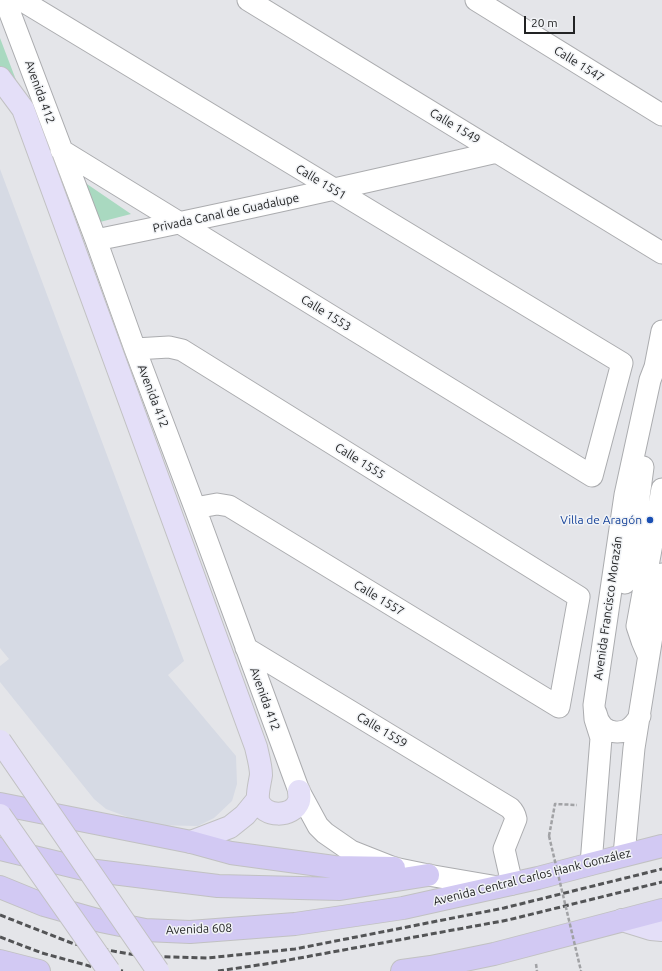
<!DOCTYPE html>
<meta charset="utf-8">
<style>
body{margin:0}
#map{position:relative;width:662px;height:971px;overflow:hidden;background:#e4e5e9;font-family:Ubuntu,sans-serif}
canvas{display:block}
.scale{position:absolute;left:524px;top:16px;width:51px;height:18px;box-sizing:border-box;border:2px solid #222324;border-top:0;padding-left:5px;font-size:12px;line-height:14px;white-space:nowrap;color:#222324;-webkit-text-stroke:3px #f1f3f6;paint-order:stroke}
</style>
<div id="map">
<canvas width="662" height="971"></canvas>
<div class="scale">20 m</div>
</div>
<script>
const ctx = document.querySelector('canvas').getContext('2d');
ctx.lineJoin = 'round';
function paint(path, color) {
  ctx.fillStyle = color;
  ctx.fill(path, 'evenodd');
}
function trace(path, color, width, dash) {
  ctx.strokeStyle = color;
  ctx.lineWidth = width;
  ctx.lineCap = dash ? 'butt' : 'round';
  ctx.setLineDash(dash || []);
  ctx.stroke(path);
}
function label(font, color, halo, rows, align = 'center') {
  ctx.font = font + ' Ubuntu,sans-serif';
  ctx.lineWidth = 3;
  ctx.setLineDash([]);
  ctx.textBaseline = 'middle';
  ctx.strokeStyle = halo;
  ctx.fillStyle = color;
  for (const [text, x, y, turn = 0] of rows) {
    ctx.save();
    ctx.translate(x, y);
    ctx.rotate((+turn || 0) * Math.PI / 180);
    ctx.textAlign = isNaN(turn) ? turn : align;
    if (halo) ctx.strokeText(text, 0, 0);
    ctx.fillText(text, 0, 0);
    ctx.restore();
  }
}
const built = new Path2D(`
 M0 169 184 661 168 675 236 756 237 784 232 801 214 818 198 826 149 825 106 809 94 799 0 682V666L9 659 0 648Z`);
const green = new Path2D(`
 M0 38 16 80 0 69Z
 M84 182 131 214 100 222Z`);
const path = new Path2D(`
 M549 836 555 804 577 805
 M536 964 537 971
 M580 971H581`);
const minor = new Path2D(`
 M5 0 96 240 135 349 195 508 299 791 318 826 325 833 351 851 394 868 428 875 498 887
 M21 0 622 363 592 476 61 150
 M248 0 662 253
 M476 0 662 115
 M96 240C230 213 363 183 497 152
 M135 349 169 347 182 350 579 597 559 707 229 506 217 504 195 508
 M625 583 635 527 643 467
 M246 648 510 808C513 811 515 814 516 819L504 849 512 884
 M648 655 642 641 637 626 662 489
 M596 713C597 718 600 724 603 727 610 733 620 733 627 730 633 727 637 721 640 716
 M624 855 634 748 662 574
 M591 864 601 738 595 719 594 705 625 495 650 380 655 367 662 331`);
const major = new Path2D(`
 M0 78 23 109 256 747C258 756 261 766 261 775 260 782 257 793 258 800 263 818 293 818 299 801 300 798 299 794 299 791
 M191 842 230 827 245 815 258 799
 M622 920 651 929 662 930`);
const highway = new Path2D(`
 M0 804 191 842 231 853 334 867 394 868
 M0 849 88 870 218 886 340 889 428 875
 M0 887 44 905 101 921 145 930 190 932 295 924 403 908 538 878 591 864 662 846
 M0 961 39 971
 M402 971 431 967 494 954 662 910`);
const rail = new Path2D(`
 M0 915 74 944 141 956 207 958 295 949 504 908 662 869
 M0 937 42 953 97 968 123 971
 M218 971 272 963 508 920 662 882`);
const pathBridge = new Path2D(`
 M549 836 581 971`);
const majorBridge = new Path2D(`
 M0 741 158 971
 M0 815 109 971`);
const markers = [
 [650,520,4,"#1a4fb4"]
];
const streetNames = [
 ["Calle 1547",579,64,32],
 ["Avenida 412",40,92,70],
 ["Calle 1549",455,126,31],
 ["Calle 1551",321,182,31],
 ["Privada Canal de Guadalupe",226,213,-12],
 ["Calle 1553",326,313,32],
 ["Avenida 412",153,396,69],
 ["Calle 1555",360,461,32],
 ["Calle 1557",379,598,31],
 ["Avenida Francisco Morazán",608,608,-82],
 ["Avenida 412",265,699,70],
 ["Calle 1559",382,730,31],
 ["Avenida Central Carlos Hank González",532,877,-14],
 ["Avenida 608",199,929,-2]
];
const transitNames = [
 ["Villa de Aragón",642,520]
];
paint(built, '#d6dae4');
paint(green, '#a9d9c0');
trace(minor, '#abacaf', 23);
trace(major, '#c1c1c2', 24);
trace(highway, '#c1c1c2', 24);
trace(path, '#a1a2a5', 2.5, [4, 2]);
trace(minor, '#fff', 21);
trace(major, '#e4dff8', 22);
trace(highway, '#d2c9f3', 22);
trace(rail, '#535456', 3, [6, 3]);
trace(majorBridge, '#c1c1c2', 24, []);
trace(pathBridge, '#a1a2a5', 2.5, [4, 2]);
trace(majorBridge, '#e4dff8', 22);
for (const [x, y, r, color] of markers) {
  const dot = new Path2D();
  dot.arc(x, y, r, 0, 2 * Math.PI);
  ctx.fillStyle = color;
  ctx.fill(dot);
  trace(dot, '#f1f3f6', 1.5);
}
label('12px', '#222324', '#f1f3f6', streetNames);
label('12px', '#164399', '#f1f3f6', transitNames, 'right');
</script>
